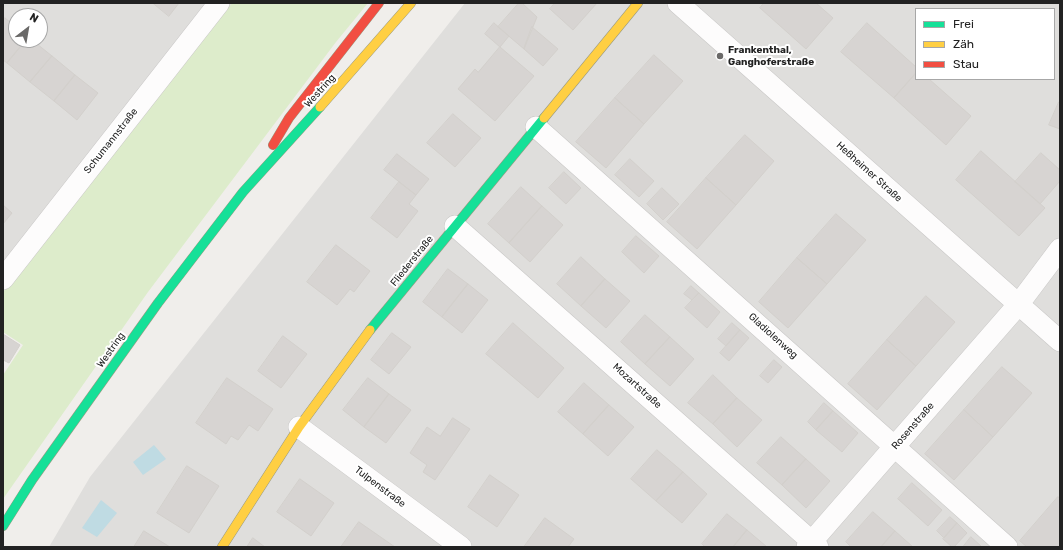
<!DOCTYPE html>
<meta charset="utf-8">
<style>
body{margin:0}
#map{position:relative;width:1063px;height:550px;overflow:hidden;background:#f0eeeb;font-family:Rubik,sans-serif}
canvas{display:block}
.frame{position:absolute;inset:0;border:4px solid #222;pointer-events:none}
.legend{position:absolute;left:915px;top:8px;width:140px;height:72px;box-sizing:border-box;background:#fff;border:1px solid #a7a7a7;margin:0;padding:5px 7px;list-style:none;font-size:12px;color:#222}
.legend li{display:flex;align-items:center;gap:8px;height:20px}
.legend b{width:20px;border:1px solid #a7a7a7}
.north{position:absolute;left:8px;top:8px;width:40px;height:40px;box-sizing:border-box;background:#fff;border:1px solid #a7a7a7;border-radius:50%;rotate:31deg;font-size:11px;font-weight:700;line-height:16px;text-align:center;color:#222}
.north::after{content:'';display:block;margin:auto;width:14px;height:18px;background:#6a6968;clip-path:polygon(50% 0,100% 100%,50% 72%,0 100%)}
</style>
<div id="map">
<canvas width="1063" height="550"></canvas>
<div class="frame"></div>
<ul class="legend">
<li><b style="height:5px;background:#16e098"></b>Frei</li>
<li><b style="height:5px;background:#ffcf43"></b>Zäh</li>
<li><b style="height:5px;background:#f24e42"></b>Stau</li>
</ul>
<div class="north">N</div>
</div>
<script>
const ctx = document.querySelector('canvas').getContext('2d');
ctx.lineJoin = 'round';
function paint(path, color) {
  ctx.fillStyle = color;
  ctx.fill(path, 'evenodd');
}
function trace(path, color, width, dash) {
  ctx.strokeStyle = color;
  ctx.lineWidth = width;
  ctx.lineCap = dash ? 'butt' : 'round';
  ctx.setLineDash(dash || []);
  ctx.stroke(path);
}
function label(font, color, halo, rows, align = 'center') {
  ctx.font = font + ' Rubik,sans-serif';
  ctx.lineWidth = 4;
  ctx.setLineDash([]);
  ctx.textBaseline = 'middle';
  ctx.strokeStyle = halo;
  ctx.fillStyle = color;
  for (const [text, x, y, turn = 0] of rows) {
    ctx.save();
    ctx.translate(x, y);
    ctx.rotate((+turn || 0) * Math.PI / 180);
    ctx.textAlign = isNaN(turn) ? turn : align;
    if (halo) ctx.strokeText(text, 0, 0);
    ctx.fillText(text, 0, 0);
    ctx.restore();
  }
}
const residential = new Path2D(`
 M3 3H232L3 292ZM16 16H40V40H16Z
 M465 3H1060V547H49L90 477ZM916 9H1054V79H916Z`);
const grass = new Path2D(`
 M232 3H368L336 42 148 292 3 499V375L23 345 3 332V292Z`);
const water = new Path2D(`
 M154 445 166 459 143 475 133 462Z
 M101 500 117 513 97 537 82 528Z`);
const building = new Path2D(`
 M153 3H179L169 16Z
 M519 3H522L537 17 524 49 498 27Z
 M555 3H597L573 30 550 9Z
 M764 3H816L833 18 806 49 760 8Z
 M5 18 16 27V40H26L7 63 3 60V20Z
 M494 23 509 36 500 47 485 34Z
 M867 23 916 67V73L894 98 841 52Z
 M532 27 558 49 543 66 524 49Z
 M26 40H32L52 56 30 82 7 63Z
 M500 47 534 76 495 121 458 89 475 69 478 72Z
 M654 55 683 81 644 124 615 98Z
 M52 56 75 75 54 101 30 82Z
 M916 73V79H929L971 116 946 145 894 98Z
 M75 75 98 93 77 120 54 101Z
 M615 98 644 124 606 168 576 142Z
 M1059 102H1060V129L1049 125Z
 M453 114 481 138 455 167 427 143Z
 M745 135 774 161 736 205 706 178Z
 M981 151 1045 208 1019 236 956 180Z
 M1041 153 1060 170V181L1040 204 1015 182Z
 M397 154 429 179 416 195 384 170Z
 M630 159 654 181 639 197 615 175Z
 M564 172 581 188 566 204 549 188Z
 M706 178 736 205 697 249 667 222Z
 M399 182 416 195 409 204 418 211 397 238 371 218Z
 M521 187 542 206 509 243 488 224Z
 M662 188 679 204 663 220 647 204Z
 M3 205 12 213 3 224Z
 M542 206 563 225 530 262 509 243Z
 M836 214 866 240 827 284 797 258Z
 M636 236 659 256 644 273 622 252Z
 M336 245 370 271 354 292 350 289 337 305 307 282Z
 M581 257 605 279 581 306 557 284Z
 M797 258 827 284 788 328 759 302Z
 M448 269 468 284 442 317 423 302Z
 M605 279 630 301 606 328 581 306Z
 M468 284 488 300 462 333 442 317Z
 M691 286 699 293 692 300 684 294Z
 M699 293 720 312 707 328 685 308Z
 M926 296 955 322 916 366 887 340Z
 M645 315 670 337 645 364 621 342Z
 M513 323 564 368 538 398 486 354Z
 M732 323 740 330 726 346 718 339Z
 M740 330 749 338 729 361 720 353Z
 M392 333 411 347 389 374 371 360Z
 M3 334 20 345 9 363 3 360Z
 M283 336 307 354 281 388 258 371Z
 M670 337 694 359 670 386 645 364Z
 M887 340 916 366 877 410 848 384Z
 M774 360 782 367 768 383 760 376Z
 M1002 367 1032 393 993 437 964 410Z
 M713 375 737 398 713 424 688 403Z
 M227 378 273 409 258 431 249 425 238 440 231 436 226 444 196 423Z
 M368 378 389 394 364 427 343 410Z
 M584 383 609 405 583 434 558 412Z
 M389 394 411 410 386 443 364 427Z
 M737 398 762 420 737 447 713 424Z
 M824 403 833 411 816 430 808 422Z
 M609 405 634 427 608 456 583 434Z
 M964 410 993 437 954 480 925 454Z
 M833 411 858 433 842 452 816 430Z
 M453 418 470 429 435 480 423 472 427 465 410 453 427 427 440 436Z
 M781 437 806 459 782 485 757 463Z
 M657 450 683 472 656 501 631 479Z
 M806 459 830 481 806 508 782 485Z
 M187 466 219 486 189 533 157 513Z
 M683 472 707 494 682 523 656 501Z
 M490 475 519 495 497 527 468 507Z
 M300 479 334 503 311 536 277 512Z
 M912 483 942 510 928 526 898 499Z
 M1058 497 1060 498V547H1027L1020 541Z
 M873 512 895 531 881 547H851L846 542Z
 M727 514 747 530 733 547H705L702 544Z
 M950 517 957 523 944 538 937 531Z
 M545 518 574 539 568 547H524Z
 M359 522 395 547H341Z
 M957 523 967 533 954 547H952L943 539Z
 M747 530 767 547H733Z
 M144 531 170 547H134Z
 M895 531 913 547H881Z
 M971 537 981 546V547H963Z
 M253 538 265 547H247Z`);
const street = new Path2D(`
 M678 3 1060 341
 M536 127 1007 547
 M455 226 818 547
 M3 279 219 3
 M299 427 461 547
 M807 547 1018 305 1060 249`);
const fast = new Path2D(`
 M370 330 544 118
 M3 526 32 480 158 303 243 192 320 107`);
const slow = new Path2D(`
 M320 107 411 3
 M544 118 638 3
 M222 547 299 427 370 330`);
const jam = new Path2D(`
 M273 145 289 118 379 3`);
const markers = [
 [720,56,4,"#6a6968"]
];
const poiNames = [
 ["Frankenthal,",728,50],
 ["Ganghoferstraße",728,62]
];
const streetNames = [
 ["Westring",320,91,-48],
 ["Schumannstraße",111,141,-52],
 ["Heßheimer Straße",869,172,42],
 ["Fliederstraße",412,261,-51],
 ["Gladiolenweg",773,336,42],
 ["Westring",111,350,-55],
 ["Mozartstraße",637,386,42],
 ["Rosenstraße",913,426,-49],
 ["Tulpenstraße",380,487,37]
];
paint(residential, '#dfdedc');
paint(grass, '#ddeccb');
paint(water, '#bfdbe3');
paint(building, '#d7d4d2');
trace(building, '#d3d0cc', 1);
trace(street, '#c9c8c7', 22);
trace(fast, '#999a82', 10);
trace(slow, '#999a82', 10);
trace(jam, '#999a82', 10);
trace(street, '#fdfcfc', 21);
trace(fast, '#16e098', 9);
trace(slow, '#ffcf43', 9);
trace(jam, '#f24e42', 9);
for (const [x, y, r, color] of markers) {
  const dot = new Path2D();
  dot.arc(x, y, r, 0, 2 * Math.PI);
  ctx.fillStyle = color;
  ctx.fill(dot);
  trace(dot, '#fff', 1.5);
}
label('bold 10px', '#222', '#fff', poiNames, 'left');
label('10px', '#222', '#fff', streetNames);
</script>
